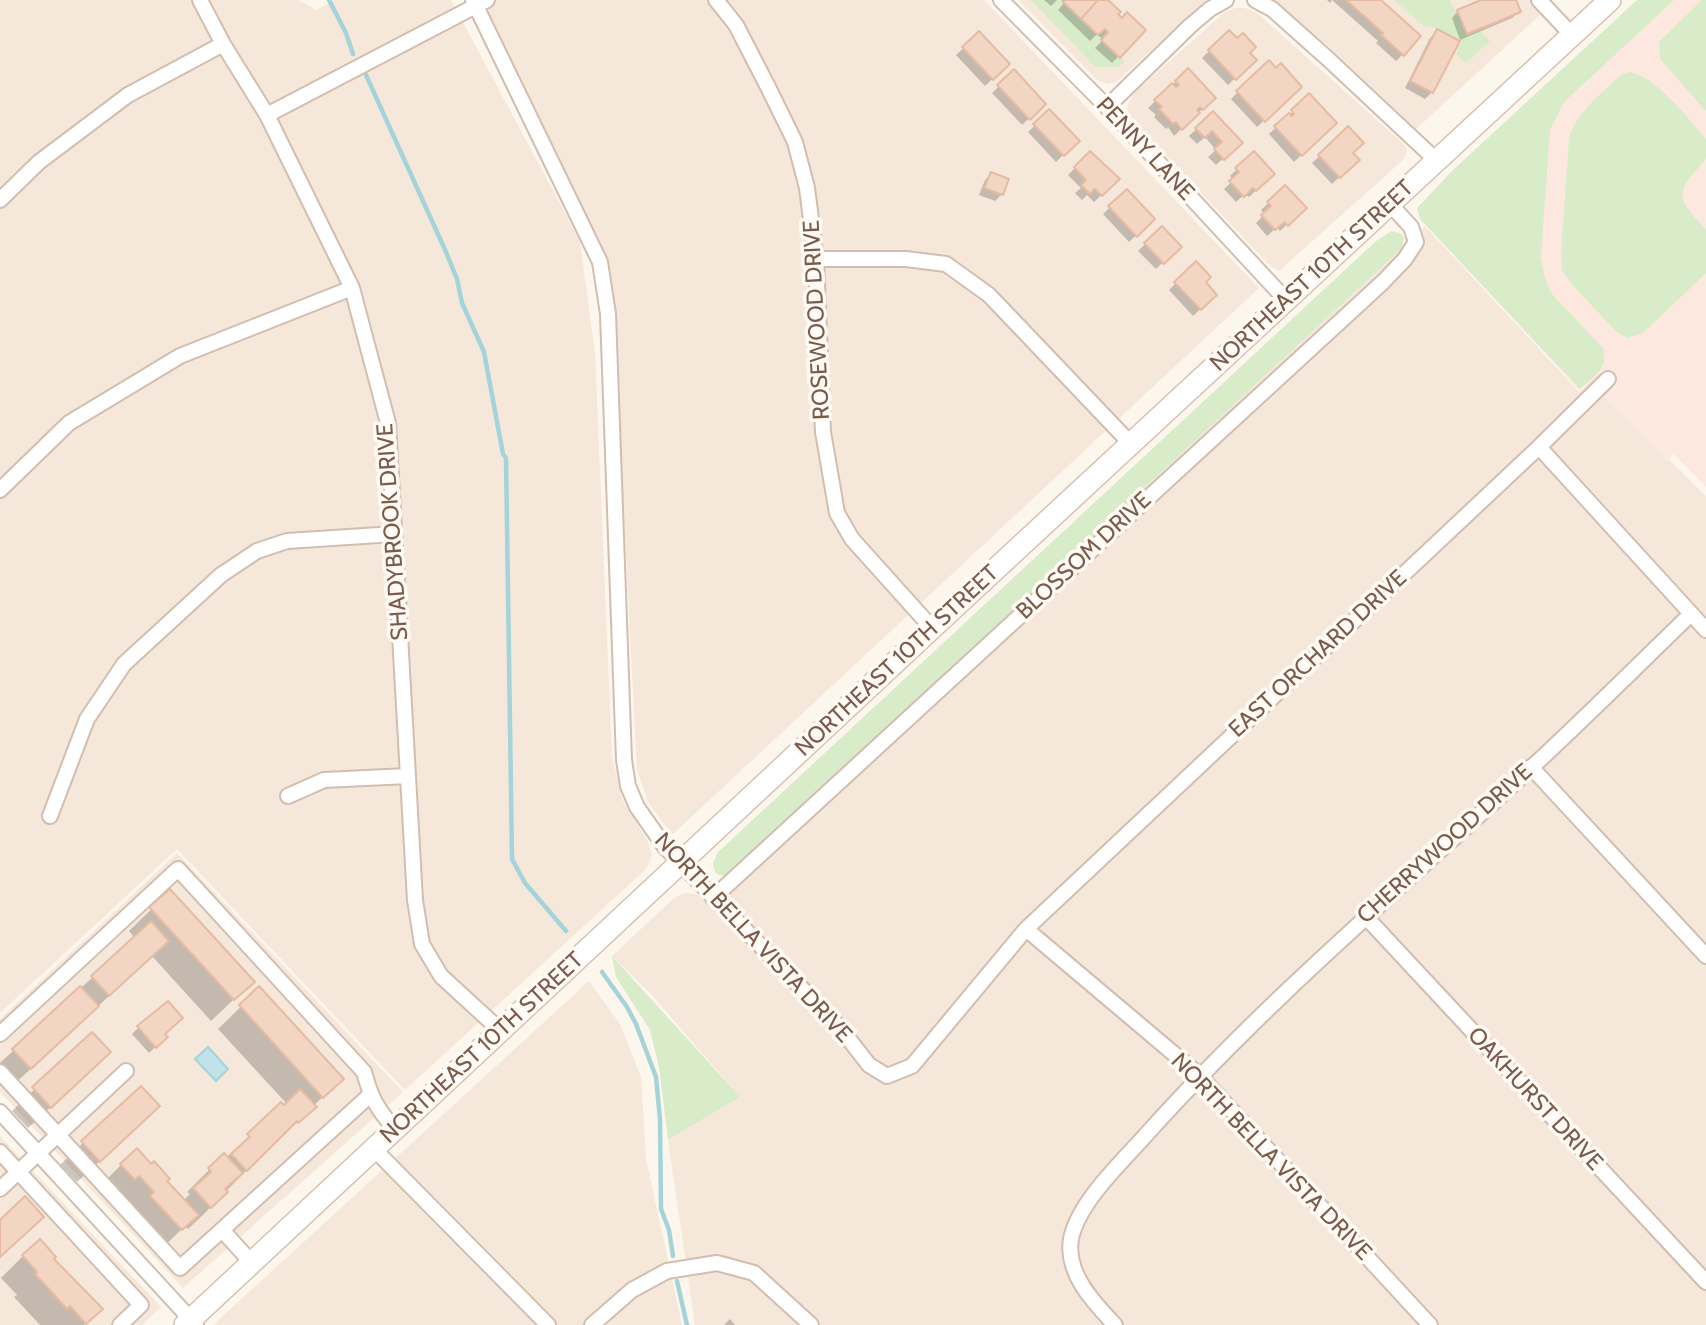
<!DOCTYPE html>
<style>
body{margin:0}
canvas{display:block;background:#fdf6ec}
</style>
<canvas width="1706" height="1325"></canvas>
<script>
const ctx = document.querySelector('canvas').getContext('2d');
ctx.lineJoin = 'round';
function paint(path, color) {
  ctx.fillStyle = color;
  ctx.fill(path, 'evenodd');
}
function trace(path, color, width, dash) {
  ctx.strokeStyle = color;
  ctx.lineWidth = width;
  ctx.lineCap = dash ? 'butt' : 'round';
  ctx.setLineDash(dash || []);
  ctx.stroke(path);
}
function label(font, color, halo, rows, align = 'center') {
  ctx.font = font + ' Cabin,sans-serif';
  ctx.lineWidth = 7;
  ctx.setLineDash([]);
  ctx.textBaseline = 'middle';
  ctx.strokeStyle = halo;
  ctx.fillStyle = color;
  for (const [text, x, y, turn = 0] of rows) {
    ctx.save();
    ctx.translate(x, y);
    ctx.rotate((+turn || 0) * Math.PI / 180);
    ctx.textAlign = isNaN(turn) ? turn : align;
    if (halo) ctx.strokeText(text, 0, 0);
    ctx.fillText(text, 0, 0);
    ctx.restore();
  }
}
const residential = new Path2D(`
 M0 0H299L316 10 334 0H451L580 241 595 353 612 756 623 801 647 840 652 855 646 869 405 1090 177 849 0 1013Z
 M480 0H984L1259 288 672 835 648 802 637 770 617 380 602 254Z
 M1018 0H1207L1116 82 1107 84 1097 80Z
 M1274 0H1551L1553 3 1416 129 1326 44Z
 M1235 8H1245L1257 13 1405 145 1407 152 1403 160 1279 271 1270 266 1127 114 1128 105 1134 93 1225 12Z
 M1425 226 1579 392 1600 372 1615 388 1605 397 1706 496V1325H695L668 1140 740 1097 649 992 612 956 674 898 685 893 696 894 702 898 724 879Z
 M177 853 403 1092 183 1288 0 1092V1019Z
 M589 981 620 1024 641 1077 646 1159 682 1325H213Z
 M0 1136 161 1307 142 1325H0Z`);
const commercial = new Path2D(`
 M1666 0H1706V487L1674 454 1667 461 1606 397 1616 388 1601 373 1579 390 1425 224Z`);
const green = new Path2D(`
 M1031 0H1065L1064 2 1098 35 1105 29 1108 32 1101 40 1125 61 1119 67H1096Z
 M1394 0H1450L1454 11 1457 10 1468 36 1480 31 1490 41 1466 63 1456 54 1462 42 1430 26 1426 28Z
 M1637 0H1674L1564 102 1550 130 1541 257 1545 278 1551 293 1603 348C1609 369 1594 376 1580 389L1420 219 1417 208 1453 170Z
 M1702 0H1706V111L1660 59 1659 42Z
 M1630 72C1658 78 1687 118 1706 139V159C1676 193 1673 195 1706 229V273L1643 333 1628 338 1618 333 1573 286 1562 270 1561 254 1569 138C1578 110 1601 94 1622 74Z
 M1391 231 1400 233 1404 238 1402 248 729 874C719 878 714 874 713 864L717 853 1375 242Z
 M612 956 740 1097 668 1140 659 1067 650 1030 616 977Z`);
const water = new Path2D(`
 M208 1047 228 1069 216 1081 195 1059Z`);
const shadow = new Path2D(`
 M1044 0H1057L1051 6Z
 M1061 0H1106L1122 20 1143 30 1112 63 1095 48 1103 40 1097 34 1090 41 1058 10 1064 3Z
 M1327 0H1379L1403 54 1396 61 1376 43 1378 41 1332 0 1330 3Z
 M1486 0H1514L1519 12 1512 18 1460 40 1452 18 1458 11Z
 M1437 31 1432 92 1425 99 1405 88 1430 38Z
 M1229 32 1254 60 1228 85 1202 58Z
 M979 34 1008 64 985 86 956 55Z
 M1269 62 1300 87 1257 127 1231 99Z
 M1188 70 1214 98 1174 136 1168 127 1166 129 1154 117 1156 115 1148 108Z
 M1014 72 1044 104 1022 125 992 93Z
 M1309 96 1335 123 1294 162 1269 134Z
 M1049 112 1077 141 1056 162 1028 132Z
 M1213 113 1240 143 1216 165 1208 157 1216 150 1205 137 1197 144 1189 136Z
 M1348 129 1351 153 1357 160 1332 184 1312 163Z
 M1090 153 1118 179 1094 202 1087 195 1082 200 1075 193 1081 188 1068 175Z
 M1253 154 1273 174 1249 197 1245 194 1236 202 1224 189 1234 180 1230 176Z
 M991 174 1002 194 995 201 979 195 985 180Z
 M1285 187 1304 208 1280 231 1277 227 1267 236 1256 223 1265 214 1261 210Z
 M1127 191 1153 219 1129 242 1103 214Z
 M1162 228 1179 247 1156 269 1138 251Z
 M1196 263 1204 283 1215 295 1193 316 1169 290Z
 M170 891 252 982 211 1021 152 956 8 1090 0 1081V1063L135 938 129 931Z
 M259 989 341 1079 275 1144 274 1142 204 1214 188 1229 185 1226 159 1251 99 1187 121 1165 151 1166 183 1201 190 1194 187 1192 209 1170 224 1156 226 1158 281 1105 283 1107 287 1104 218 1029Z
 M149 1017 166 1037 149 1053 132 1034Z
 M92 1034 87 1074 28 1128 12 1111Z
 M141 1088 136 1128 77 1182 60 1165Z
 M23 1256 52 1259 100 1309 84 1325H40L14 1297 17 1295 1 1278Z
 M730 1319 735 1325H724Z`);
const stream = new Path2D(`
 M329 0 346 33 353 54
 M366 75 446 252 457 279 462 303 484 352 503 454 506 458 512 859 525 883 566 931
 M602 972 627 1007 636 1024 656 1077 660 1119 661 1209 669 1230 673 1256
 M677 1281 687 1325`);
const building = new Path2D(`
 M1065 0H1098L1081 19 1063 2Z
 M1098 0H1108L1121 12 1118 14 1122 18 1127 12 1146 30 1120 58 1101 40 1108 32 1105 29 1098 35 1081 19Z
 M1346 0H1381L1421 36 1404 56 1381 35 1383 33Z
 M1481 0H1516L1521 12 1467 34 1457 10Z
 M1437 29 1460 41 1433 93 1410 81Z
 M1229 30 1237 38 1243 33 1256 47 1250 53 1257 60 1236 80 1208 50Z
 M979 31 1010 64 993 80 962 47Z
 M1269 60 1276 68 1281 63 1302 87 1265 122 1236 91Z
 M1188 68 1216 98 1203 110 1200 107 1197 110 1200 113 1182 130 1176 122 1173 124 1159 109 1162 107 1154 100 1172 83 1176 87 1179 85 1175 81Z
 M1014 69 1046 104 1030 120 997 85Z
 M1309 93 1337 123 1302 156 1274 126 1289 113 1292 116 1294 114 1291 110Z
 M1049 109 1080 141 1064 156 1033 124Z
 M1213 111 1243 143 1224 160 1214 149 1222 142 1212 131 1205 138 1195 128Z
 M1348 126 1364 143 1353 153 1360 160 1340 178 1318 155Z
 M1090 151 1120 179 1102 196 1095 189 1090 194 1081 185 1086 180 1074 167Z
 M1254 151 1275 174 1256 191 1253 188 1244 197 1229 181 1239 172 1235 168Z
 M991 172 1009 179 1003 195 984 188Z
 M1285 185 1307 208 1288 226 1285 222 1275 230 1261 215 1271 206 1267 202Z
 M1127 189 1155 219 1137 237 1108 206Z
 M1162 226 1182 247 1164 264 1144 243Z
 M1196 261 1211 277 1206 282 1217 295 1201 310 1174 282Z
 M170 889 255 982 234 1000 149 907Z
 M151 921 169 941 109 996 91 976Z
 M80 986 99 1006 31 1069 12 1049Z
 M259 986 344 1079 323 1098 239 1005Z
 M168 1001 183 1018 165 1034 168 1037 156 1048 137 1026Z
 M92 1032 111 1052 51 1108 32 1087Z
 M141 1086 160 1106 100 1162 81 1141Z
 M300 1089 317 1107 298 1123 297 1121 247 1171 231 1154 250 1137 247 1134 281 1102 284 1105Z
 M137 1148 151 1164 154 1161 170 1179 167 1181 199 1215 182 1230 150 1196 154 1192 139 1176 135 1180 120 1164Z
 M224 1153 243 1173 225 1189 228 1192 211 1208 193 1188 211 1172 208 1168Z
 M25 1196 44 1217 0 1257V1220Z
 M40 1239 56 1257 54 1259 103 1309 86 1324 70 1306 67 1309 35 1274 37 1272 22 1255Z`);
const street = new Path2D(`
 M200 0 223 44 267 115 352 288 388 423 415 900 422 944 441 976 501 1031
 M473 0 600 262 608 314 624 760 628 786 637 807 665 847 841 1029 869 1065 887 1076 912 1066 1026 929 1199 1075 1430 1325
 M716 0 736 25 768 87 795 142 807 188 816 259 823 432 837 513 852 539 932 628
 M1001 0 1107 107 1286 300
 M1255 0 1272 9 1327 58 1437 161
 M1539 0 1572 35
 M1107 107 1190 26 1210 9 1226 0
 M267 115 487 0
 M0 200 39 162 128 95 223 44
 M816 259H906L946 264 989 295 1131 444
 M1539 447 1706 630
 M0 490 69 423 180 356 352 288
 M1531 767 1706 956
 M288 796 324 780 408 776
 M50 816 87 719 124 664 221 575 257 551 287 541 394 534
 M713 898 1383 282 1405 259 1416 242 1411 227 1390 204
 M1365 916 1706 1282
 M1026 929 1539 447 1608 379
 M0 1034 178 869 364 1072C371 1098 377 1109 395 1129
 M0 1072 180 1268 370 1095
 M0 1112 196 1325
 M374 1149 548 1325
 M0 1152 141 1305 120 1325
 M0 1189 126 1071
 M222 1230 252 1263
 M592 1325 632 1290 667 1271 717 1263 754 1273 811 1325
 M1115 1325C1094 1303 1065 1273 1071 1239 1078 1203 1120 1164 1144 1137 1263 1004 1399 889 1531 768 1585 718 1638 665 1691 614`);
const secondary = new Path2D(`
 M185 1325 932 628 1610 0`);
const streetNames = [
 ["PENNY LANE",1145,149,47],
 ["NORTHEAST 10TH STREET",1312,276,-43],
 ["ROSEWOOD DRIVE",817,320,-93],
 ["SHADYBROOK DRIVE",393,532,-94],
 ["BLOSSOM DRIVE",1084,556,-43],
 ["EAST ORCHARD DRIVE",1318,654,-43],
 ["NORTHEAST 10TH STREET",897,661,-43],
 ["CHERRYWOOD DRIVE",1445,844,-42],
 ["NORTH BELLA VISTA DRIVE",753,938,47],
 ["NORTHEAST 10TH STREET",482,1048,-43],
 ["OAKHURST DRIVE",1535,1099,47],
 ["NORTH BELLA VISTA DRIVE",1271,1157,46]
];
paint(residential, '#f5e8da');
paint(commercial, '#fde8e0');
paint(green, '#d8ecc9');
paint(water, '#bfe3e8');
trace(water, '#a5d3da', 2);
paint(shadow, '#0003');
trace(stream, '#a5d3da', 4.5);
paint(building, '#f3d5c3');
trace(building, '#e6bba3', 2);
trace(street, '#d1beb0', 18);
trace(secondary, '#d6c0b0', 24);
trace(street, '#fff', 14);
trace(secondary, '#fff', 21);
label('23px', '#7a5c4d', '#fffaf3', streetNames);
</script>
